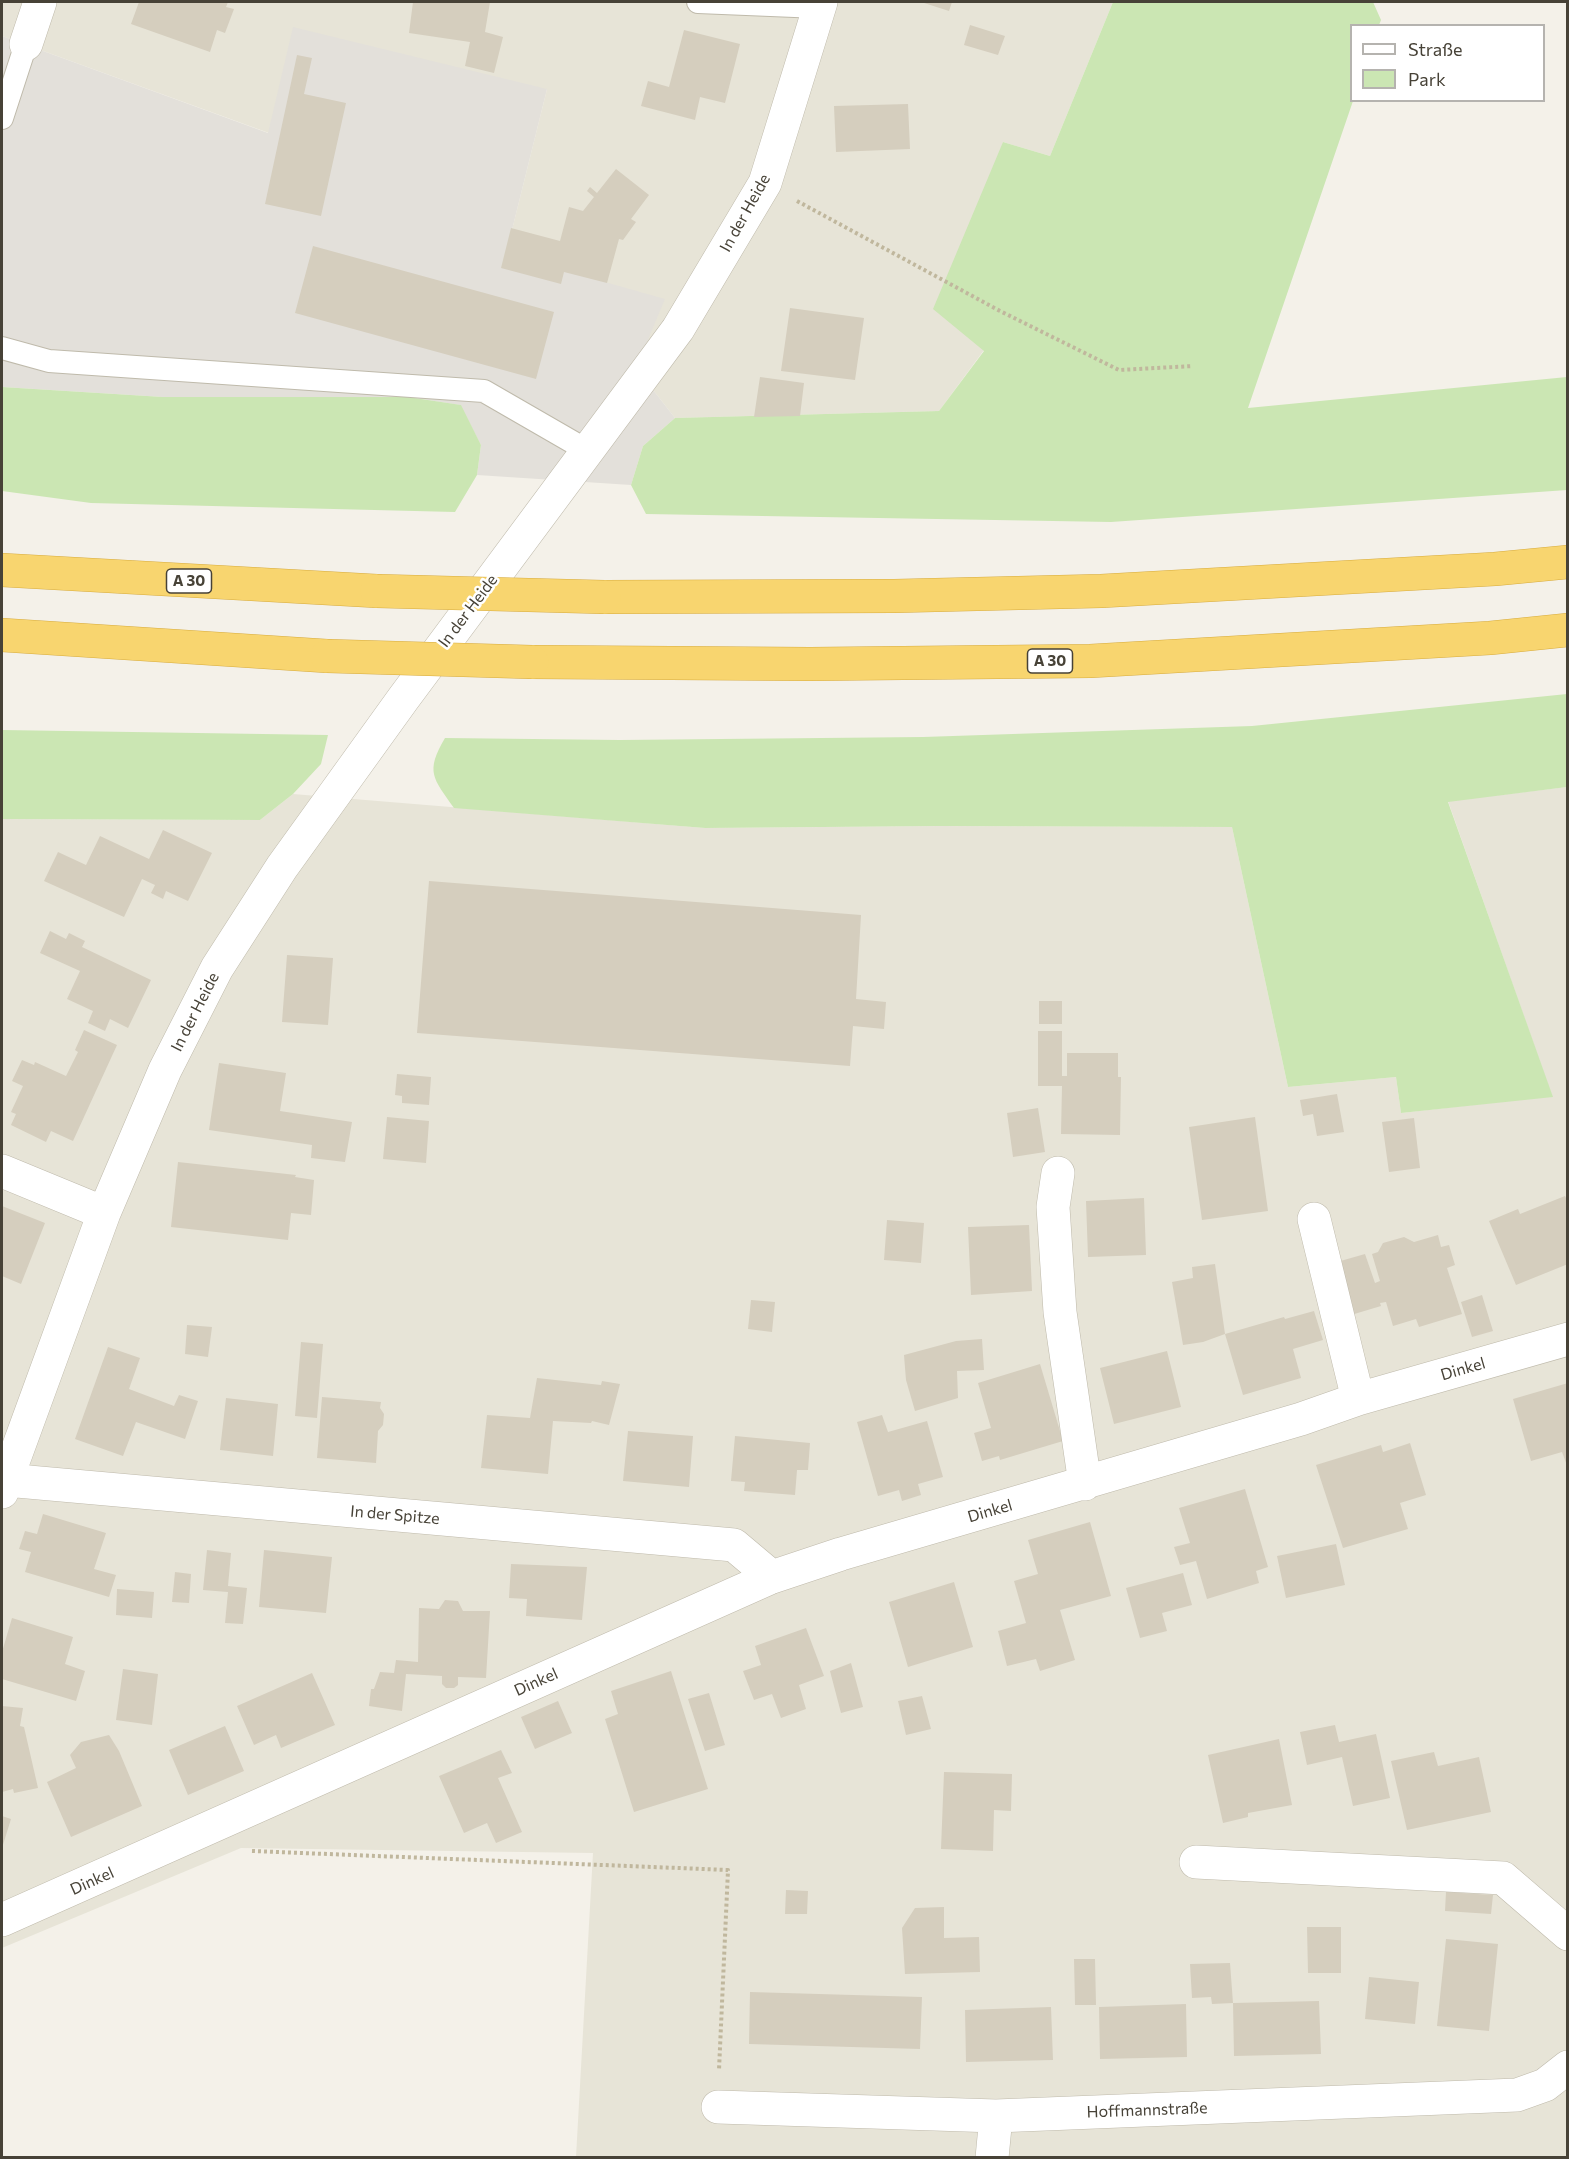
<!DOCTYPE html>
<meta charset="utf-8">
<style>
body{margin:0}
#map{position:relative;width:1569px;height:2159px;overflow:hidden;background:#f4f1e9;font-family:Commissioner,sans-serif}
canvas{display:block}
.frame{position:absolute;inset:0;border:3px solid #474237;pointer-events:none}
.legend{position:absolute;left:1350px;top:24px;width:195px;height:78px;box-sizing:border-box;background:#fff;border:2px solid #b5b3af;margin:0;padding:8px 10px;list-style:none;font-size:18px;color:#474237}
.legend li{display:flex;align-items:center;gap:12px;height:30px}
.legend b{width:30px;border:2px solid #b5b3af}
</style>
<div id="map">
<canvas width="1569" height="2159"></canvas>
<div class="frame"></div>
<ul class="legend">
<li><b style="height:8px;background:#fff"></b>Straße</li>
<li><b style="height:16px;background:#cbe6b3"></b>Park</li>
</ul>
</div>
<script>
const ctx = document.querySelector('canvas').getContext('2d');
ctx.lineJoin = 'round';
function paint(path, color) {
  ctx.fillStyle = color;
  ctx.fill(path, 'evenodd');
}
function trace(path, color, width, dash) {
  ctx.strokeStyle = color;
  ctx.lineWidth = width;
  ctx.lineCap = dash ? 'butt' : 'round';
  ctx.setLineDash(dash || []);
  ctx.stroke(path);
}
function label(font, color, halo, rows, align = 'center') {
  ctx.font = font + ' Commissioner,sans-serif';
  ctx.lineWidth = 5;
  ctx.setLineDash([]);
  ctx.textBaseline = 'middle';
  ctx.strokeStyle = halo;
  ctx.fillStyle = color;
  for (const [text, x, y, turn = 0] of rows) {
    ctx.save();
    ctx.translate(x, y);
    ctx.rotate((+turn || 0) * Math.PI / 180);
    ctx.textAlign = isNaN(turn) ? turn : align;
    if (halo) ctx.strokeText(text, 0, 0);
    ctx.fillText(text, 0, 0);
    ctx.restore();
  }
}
const residential = new Path2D(`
 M2 2H1113L1050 156 1003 142 984 350 939 411 675 418 636 368 506 254 547 89 269 133 2 36Z
 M1567 787V2157H576L593 1853 241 1848 2 1948V819L260 820 293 794 705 828 940 826 1232 827 1288 1087 1396 1077 1401 1113 1552 1096 1448 801Z`);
const industrial = new Path2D(`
 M293 27 547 89 506 254 665 299 636 368 675 418 643 446 631 485 477 475 481 445 460 405 408 397H163L2 387V36L268 133Z`);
const green = new Path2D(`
 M1113 2H1373L1381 20 1379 25 1352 26V100L1353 101 1248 408 1567 377V490L1111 522 646 514 631 485 643 446 675 418 939 411 984 351 933 309 1003 142 1050 156Z
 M2 387 163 397H408L461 405 481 445 477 475 455 512 91 503 2 491Z
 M1567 694V787L1448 802 1553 1097 1401 1113 1396 1077 1288 1087 1232 827 940 826 705 828 454 808C433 778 425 772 445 738L620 740 923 737 1252 726Z
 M2 730 328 735 321 764 293 794 260 820 2 819Z`);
const building = new Path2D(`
 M139 2H228L226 7 234 9 225 33 217 30 210 52 131 24Z
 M413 2H490L485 32 503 37 494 73 465 66 470 42 409 33Z
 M921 2H952L949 11Z
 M970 25 1005 36 998 55 964 45Z
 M684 30 740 44 725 103 700 97 695 120 641 106 648 81 669 87Z
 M297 55 312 58 304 94 346 103 321 216 265 204Z
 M908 104 910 149 836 152 834 106Z
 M616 169 649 195 631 219 636 222 623 240 619 239 607 283 564 272 561 284 501 268 511 228 560 241 569 207 583 211 594 197 587 191 590 187 597 193Z
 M313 246 554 312 536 379 295 313Z
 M790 308 864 318 855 380 781 371Z
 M760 377 804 383 800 416 754 417Z
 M163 830 212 853 188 901 166 891 163 899 151 893 155 885 142 879 124 917 44 881 58 852 86 865 100 836 149 859Z
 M429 881 861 915 856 999 886 1002 884 1029 853 1026 850 1066 417 1033Z
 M50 931 66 939 69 933 85 941 82 947 151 980 128 1028 110 1019 105 1031 88 1023 93 1011 67 999 80 971 40 953Z
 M287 955 333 958 328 1025 282 1022Z
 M1039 1001H1062V1024H1039Z
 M84 1030 117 1045 73 1141 51 1131 46 1142 11 1125 16 1114 11 1112 23 1086 12 1081 22 1060 34 1065 35 1062 66 1076 78 1052 75 1050Z
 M1038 1031H1062V1076H1067V1053H1118V1077H1121L1120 1135 1061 1134 1062 1086H1038Z
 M219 1063 286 1073 280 1111 352 1122 345 1162 311 1158 312 1145 209 1130Z
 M397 1074 431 1077 429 1105 402 1103V1096L395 1095Z
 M1337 1094 1344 1132 1317 1136 1313 1114 1303 1116 1300 1100Z
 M1038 1108 1045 1152 1013 1157 1007 1113Z
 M387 1117 429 1121 426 1163 383 1159Z
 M1255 1117 1268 1211 1202 1220 1189 1127Z
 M1414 1118 1420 1168 1389 1172 1382 1122Z
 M178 1162 296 1175 295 1177 314 1180 311 1215 291 1213 288 1240 171 1227Z
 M1565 1196 1568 1202V1264L1516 1285 1489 1221 1518 1209 1520 1214Z
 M1144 1198 1146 1255 1088 1257 1086 1201Z
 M2 1206 45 1223 21 1284 2 1276Z
 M887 1220 924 1223 921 1263 884 1260Z
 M1029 1225 1032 1291 971 1295 968 1227Z
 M1438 1235 1441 1247 1449 1245 1455 1265 1447 1268 1462 1314 1419 1327 1416 1319 1393 1326 1386 1302 1380 1303 1381 1306 1351 1315 1337 1262 1365 1254 1375 1283 1380 1281 1372 1254 1378 1252 1383 1243 1404 1237 1414 1242Z
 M1215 1264 1225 1334 1203 1342 1183 1345 1172 1282 1193 1278 1192 1267Z
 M1482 1295 1493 1331 1472 1337 1461 1302Z
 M751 1300 775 1302 772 1332 748 1329Z
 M1314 1311 1323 1340 1293 1349 1301 1378 1243 1395 1225 1334 1284 1317 1285 1319Z
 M187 1325 212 1327 208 1357 185 1354Z
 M982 1339 984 1370 957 1371 958 1398 915 1411 906 1380 904 1355 956 1341Z
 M301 1342 323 1344 317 1418 295 1416Z
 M108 1347 140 1358 129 1389 174 1406 179 1395 198 1401 185 1439 136 1422 123 1456 75 1439Z
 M1167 1351 1181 1407 1114 1424 1100 1368Z
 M1040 1364 1063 1441 1000 1460 999 1456 982 1461 974 1433 991 1428 978 1383Z
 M537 1378 601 1385 602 1381 620 1384 609 1425 592 1421 591 1423 553 1421 548 1474 481 1468 487 1415 530 1418Z
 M1568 1383V1468L1562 1452 1531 1461 1513 1399Z
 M322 1397 381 1402 380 1408 384 1414 383 1425 378 1431 376 1463 317 1458Z
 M226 1398 278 1404 273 1456 220 1450Z
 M882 1415 888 1432 927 1421 943 1477 918 1484 921 1495 902 1501 899 1490 878 1496 857 1422Z
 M628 1431 693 1436 689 1487 623 1481Z
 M735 1436 810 1443 808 1470H797L795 1495 744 1491 745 1482 731 1481Z
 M1410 1443 1426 1495 1400 1503 1408 1529 1343 1548 1316 1465 1381 1445 1383 1452Z
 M1245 1489 1268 1567 1256 1571 1259 1583 1207 1599 1196 1561 1180 1565 1174 1547 1190 1543 1179 1508Z
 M43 1514 106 1533 94 1569 116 1575 109 1597 25 1572 31 1552 19 1549 25 1531 37 1534Z
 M1090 1522 1111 1596 1060 1610 1075 1660 1040 1671 1036 1659 1007 1666 998 1631 1026 1623 1014 1581 1038 1574 1028 1540Z
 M1336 1544 1345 1585 1286 1598 1277 1556Z
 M207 1550 231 1553 228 1586 247 1588 243 1624 225 1623 228 1592 203 1590Z
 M264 1550 332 1557 326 1613 259 1607Z
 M511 1564 587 1567 582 1620 526 1616 527 1599 509 1598Z
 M175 1572 191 1574 189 1603 172 1602Z
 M1183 1573 1192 1605 1162 1613 1167 1631 1140 1638 1126 1588Z
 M954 1582 973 1647 908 1667 889 1602Z
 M117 1589 154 1592 152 1618 116 1615Z
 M445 1600 458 1601 463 1611H490L486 1678 458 1677V1685L454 1688H446L442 1684V1676L406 1674 402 1711 369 1706 371 1689H374L380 1672 394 1673 396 1660 418 1662 419 1608 439 1609Z
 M12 1618 73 1637 65 1664 85 1671 76 1701 2 1679V1652Z
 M806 1628 824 1676 799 1685 806 1709 781 1718 772 1694 754 1700 743 1671 761 1665 755 1646Z
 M851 1663 863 1707 841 1713 830 1671Z
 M123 1669 158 1674 152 1725 116 1720Z
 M671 1671 708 1789 634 1812 605 1719 618 1714 611 1691Z
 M312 1673 335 1725 281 1748 276 1735 254 1745 237 1706Z
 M709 1693 725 1745 705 1751 688 1699Z
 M922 1696 931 1729 906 1735 898 1701Z
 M558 1701 572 1733 535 1749 521 1717Z
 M2 1706 23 1708 20 1726 24 1727 38 1788 14 1793 13 1789 2 1792Z
 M1335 1725 1339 1742 1376 1734 1390 1798 1353 1806 1342 1757 1307 1765 1300 1732Z
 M225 1726 244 1771 188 1795 169 1750Z
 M109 1735 119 1751 142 1806 71 1837 47 1782 76 1768 70 1755 81 1742Z
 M1279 1739 1292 1805 1248 1813V1817L1223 1823 1208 1755Z
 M501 1750 512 1773 498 1778 522 1832 496 1843 487 1823 464 1833 439 1776Z
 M1434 1752 1438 1766 1479 1757 1491 1812 1407 1830 1391 1761Z
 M944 1772 1012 1774 1011 1811 994 1810 993 1851 941 1849Z
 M2 1816 11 1819 2 1848Z
 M786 1890 808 1891 807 1914H785Z
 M1446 1892 1493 1895 1491 1914 1445 1911Z
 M944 1907V1938L979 1937 980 1972 905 1974 902 1928 915 1908Z
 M1307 1927H1341V1973H1308Z
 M1446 1939 1498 1944 1489 2031 1437 2026Z
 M1074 1959H1095L1096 2005H1075Z
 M1230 1963 1233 2003 1212 2004 1211 1997 1192 1998 1190 1964Z
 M1369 1977 1419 1982 1415 2024 1365 2019Z
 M750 1992 922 1997 920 2049 749 2044Z
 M1319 2001 1321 2054 1234 2056 1233 2003Z
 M1186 2004 1187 2057 1100 2059 1099 2007Z
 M1051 2007 1053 2060 966 2062 965 2010Z`);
const path = new Path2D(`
 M797 201 1000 311 1119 370 1193 366
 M252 1851 728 1870 719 2070`);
const lane = new Path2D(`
 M698 2 819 7
 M2 118 26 44
 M2 348 49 361 484 391 588 451`);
const street = new Path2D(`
 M26 44 40 2
 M2 1171 104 1213
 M1058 1173 1053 1207 1060 1312 1085 1484
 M1314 1219 1358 1399
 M6 1480 734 1545 772 1577
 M2 1492 104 1213 165 1070 217 968 282 867 403 699 678 329 765 183 821 2
 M1196 1862 1503 1878 1568 1934
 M2 1920 772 1577 841 1554 1301 1419 1358 1399 1568 1339
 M718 2107 996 2116 1517 2095 1545 2085 1568 2067
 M992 2158 996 2116`);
const highway = new Path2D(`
 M2 570 377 591
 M604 597 894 596 1101 591 1495 569 1568 562
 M2 635 327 656
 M532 662 810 664 1090 661 1490 638 1568 630`);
const highwayBridge = new Path2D(`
 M377 591 604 597
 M327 656 532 662`);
const shields = [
 [189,581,45],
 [1050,661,45]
];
const shieldNames = [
 ["A 30",189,581],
 ["A 30",1050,661]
];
const streetNames = [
 ["In der Heide",745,213,-61],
 ["In der Heide",468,611,-53],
 ["In der Heide",195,1012,-63],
 ["Dinkel",1463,1369,-16],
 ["Dinkel",990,1511,-16],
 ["In der Spitze",395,1515,5],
 ["Dinkel",536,1682,-24],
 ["Dinkel",92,1881,-24],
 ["Hoffmannstraße",1147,2110,-2]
];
paint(residential, '#e7e4d7');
paint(industrial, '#e3e0da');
paint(green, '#cbe6b3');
paint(building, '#d5cebe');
trace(lane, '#bfbaab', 24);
trace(street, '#bfbaab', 34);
trace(highway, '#d7ac3f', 34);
trace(path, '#c0b79d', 4, [3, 3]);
trace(lane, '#fff', 22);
trace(street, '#fff', 33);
trace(highway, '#f8d56f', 33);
trace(highwayBridge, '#d7ac3f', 34, []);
trace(highwayBridge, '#f8d56f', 33);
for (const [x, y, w] of shields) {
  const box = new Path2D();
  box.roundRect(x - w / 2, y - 12, w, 24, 4.5);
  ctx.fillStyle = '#fff';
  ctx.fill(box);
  trace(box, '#474237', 1.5);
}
label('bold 15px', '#474237', null, shieldNames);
label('16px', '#474237', '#fff', streetNames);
</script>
